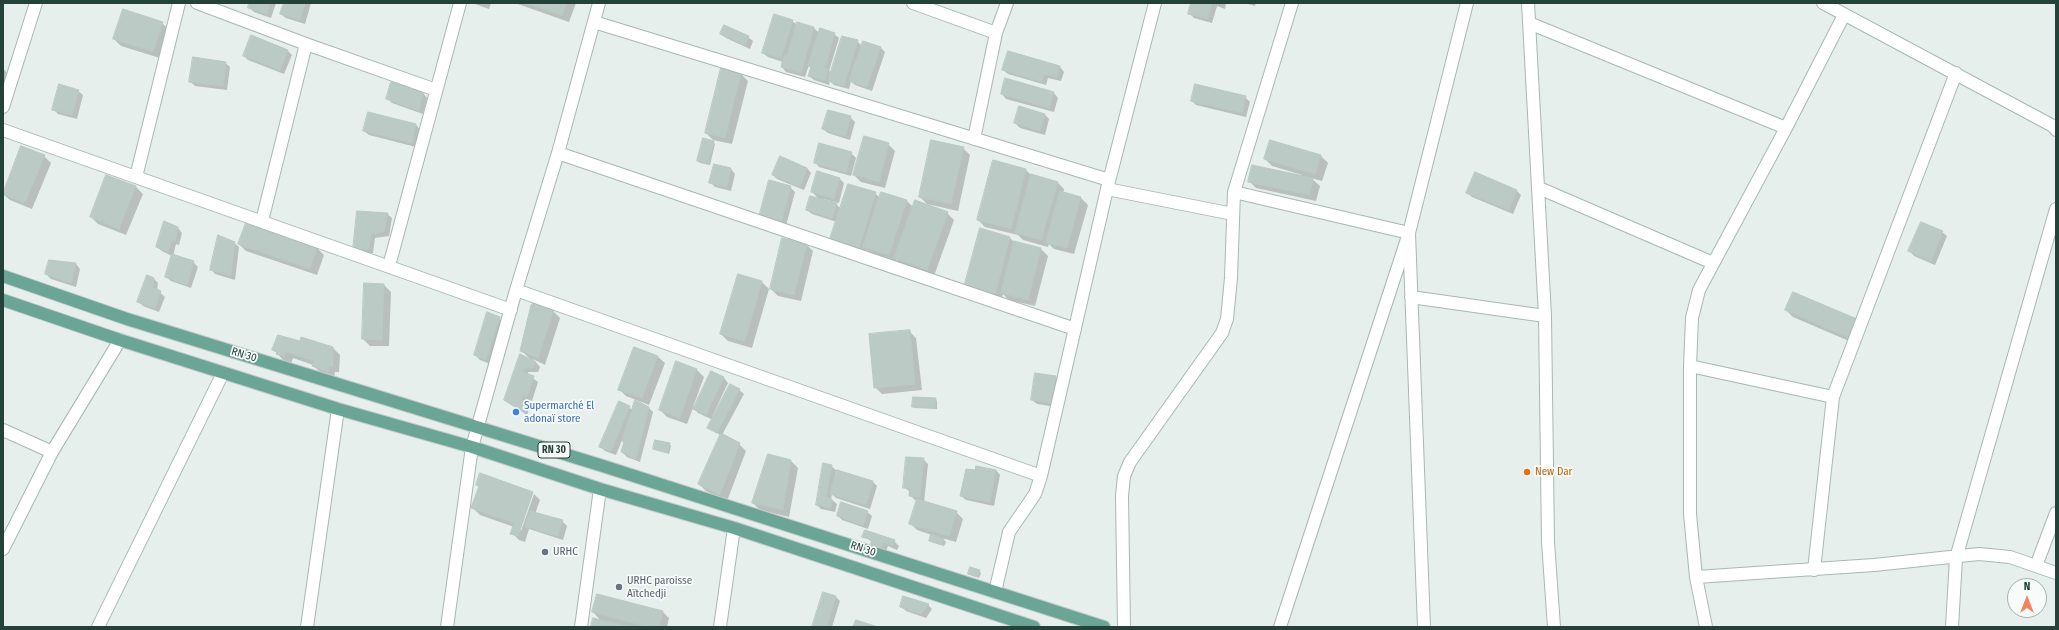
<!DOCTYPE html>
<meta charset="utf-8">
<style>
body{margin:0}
#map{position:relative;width:2059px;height:630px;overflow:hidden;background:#e6efeb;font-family:"Fira Sans Condensed",sans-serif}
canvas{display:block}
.frame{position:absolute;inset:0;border:4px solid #24423a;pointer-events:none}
.north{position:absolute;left:2007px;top:578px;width:40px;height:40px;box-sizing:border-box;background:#f7fbf9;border:1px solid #a3b1ad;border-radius:50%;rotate:0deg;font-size:11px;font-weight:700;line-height:16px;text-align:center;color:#24423a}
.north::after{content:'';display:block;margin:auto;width:14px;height:18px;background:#f4845f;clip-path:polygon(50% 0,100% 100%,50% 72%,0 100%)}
</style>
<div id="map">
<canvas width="2059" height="630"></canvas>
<div class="frame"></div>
<div class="north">N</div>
</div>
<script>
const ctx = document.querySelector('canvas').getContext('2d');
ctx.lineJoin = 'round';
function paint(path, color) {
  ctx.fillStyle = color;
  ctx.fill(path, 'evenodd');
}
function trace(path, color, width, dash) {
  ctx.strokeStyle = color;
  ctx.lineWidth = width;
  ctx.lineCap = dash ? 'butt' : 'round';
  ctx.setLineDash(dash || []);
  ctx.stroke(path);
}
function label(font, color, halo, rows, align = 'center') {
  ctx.font = font + ' "Fira Sans Condensed",sans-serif';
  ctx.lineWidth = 3.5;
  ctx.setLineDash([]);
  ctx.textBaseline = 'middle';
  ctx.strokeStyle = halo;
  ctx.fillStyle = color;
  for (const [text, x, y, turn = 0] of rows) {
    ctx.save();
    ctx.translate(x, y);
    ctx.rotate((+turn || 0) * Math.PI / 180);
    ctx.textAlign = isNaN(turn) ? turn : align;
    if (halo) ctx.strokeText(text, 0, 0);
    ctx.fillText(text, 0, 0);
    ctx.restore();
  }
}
const shadow = new Path2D(`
 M250 3H276L271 18 254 12 249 7Z
 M285 3H311L305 24 286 18 281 14Z
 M472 3H491L489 9Z
 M515 3H576L569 22Z
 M1192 3H1226L1225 9 1217 6 1212 23 1194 18 1190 14Z
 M1247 3H1256L1255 6 1248 4Z
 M792 21 797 25 813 27 819 33 834 34 839 38 829 71 832 73 857 41 862 46 864 42 881 48 885 52 872 91 855 85 851 81 849 89 834 85 830 81 829 85 814 80 809 76 811 67 809 65 805 77 786 72 782 67 783 62 768 57 763 53Z
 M162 23 169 30 160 58 121 46 114 39Z
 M721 34 748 37 753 41 750 49 726 38Z
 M287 50 292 55 284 74 248 60 244 56Z
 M225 63 230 67 227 90 195 86 190 81Z
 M1060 67 1064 72 1061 81 1048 78 1046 85 1008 74 1003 70Z
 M3 68 7 73 3 86Z
 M741 74 748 81 732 144 713 140 706 133Z
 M78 91 83 95 77 119 58 114 53 109Z
 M423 93 427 98 423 114 392 103 387 98Z
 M1054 93 1058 98 1054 112 1006 99 1002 94Z
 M1245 97 1250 102 1246 117 1196 105 1192 101Z
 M1020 107 1045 115 1049 119 1045 135 1020 128 1015 123Z
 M850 117 855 122 850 140 828 133 823 129Z
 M416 125 420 130 416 147 369 135 364 131Z
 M713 142 715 144 710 165 700 163 698 161Z
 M888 144 895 151 885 188 861 182 854 175Z
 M21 147 44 156 51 163 32 209 10 200 3 194Z
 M963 148 970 155 958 211 927 204 920 197Z
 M851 153 856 158 851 176 819 167 815 162Z
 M1321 156 1328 163 1322 181 1311 178 1320 186 1316 201 1256 188 1249 181 1302 177V175L1272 166 1265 159Z
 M780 157 807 168 811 173 804 190 777 179 773 175Z
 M714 165 731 169 735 174 731 191 715 187 710 182Z
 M1026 170 1032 176 1057 182 1064 189 1063 193 1081 198 1088 205 1074 254 1054 249 1049 244 1048 247 1023 240 1018 235 985 227 978 220Z
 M840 179 844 183 839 203 824 199V201L836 204 841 209 875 193 880 198 881 193 907 201 913 207 947 213 954 220 934 276 902 265 896 260V262L871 254 867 250 865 254 838 246 831 239 837 222 812 214 807 210 819 199 812 192Z
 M136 187 143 194 126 235 98 224 91 217Z
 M790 187 795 192 786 226 765 221Z
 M1516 190 1521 195 1513 214 1472 197 1467 193Z
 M358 212 387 214 392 218 389 236 375 238 373 253 358 254Z
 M246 224 317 248 324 255 317 275 246 251 239 244Z
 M178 228 182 233 179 245 176 244 173 256 193 262 198 267 191 288 171 281 166 277 172 256 162 251 157 247Z
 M980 230 1010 238 1015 243 1041 249 1048 256 1035 306 1009 300 1003 294 1001 302 972 294Z
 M1942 232 1947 236 1935 265 1914 256 1910 251Z
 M234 243 239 247 235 280 215 274 211 269Z
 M806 244 813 251 801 301 778 296 771 289Z
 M50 261 76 264 80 269 76 287 51 279 46 274Z
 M739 275 762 282 769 289 752 348 728 341 721 334Z
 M154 279 158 283 157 290 165 297 159 312 143 306 139 302Z
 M384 285 391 292 389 346H370L363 339Z
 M1786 310 1856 320V344L1793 317Z
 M553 311 560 318 545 365 533 359 540 367 538 372H528V375L538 382 532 401 526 399 525 405 529 409 527 415 505 400 520 355 531 360 521 350Z
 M499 318 504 323 490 364 480 360 475 355Z
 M909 331 916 338 922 390 882 394 875 387Z
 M301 343 333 348 340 355 339 372H335L334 378 320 372 313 365 293 358 291 364 284 361 273 349Z
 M658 357 665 363 649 405 626 396 619 389Z
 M697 370 704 377 693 407H695L711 372 724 378 728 383 712 417 714 418 739 390 744 394 722 435 739 444 746 451 727 501 706 491 699 484 721 436 709 427 713 420 698 413 693 408 687 424 667 417 660 410Z
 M1055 377 1060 381 1056 407 1037 404 1032 400Z
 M935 399 937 401V409L915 408 913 406Z
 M619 403 633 410 648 407 653 412 640 462 627 457 622 452 625 442 622 440 616 455 605 451 600 446Z
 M669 444 671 446 669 454 654 448Z
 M923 459 928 464 924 503 956 512 963 519 956 542 942 538 946 542 944 546 932 542 930 540 932 535 917 530 910 523 917 500H915L910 495V492L904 487Z
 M791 461 798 468 789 517 760 510 753 503Z
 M831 466 836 470 835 476 873 482 877 486 870 509 836 498 832 494 831 499 837 504 835 512 821 509 817 505Z
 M996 470 1000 475 994 506 966 500 961 496 976 472Z
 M481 475 521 531 534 494 540 500 535 514 562 521 567 526 563 540 529 529 525 542 519 540 512 533 514 527 480 515 473 508 480 487 477 485Z
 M867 512 872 516 868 529 842 520 838 516Z
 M864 536 894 541 899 546 897 550 888 546 886 552 876 549 872 544V542Z
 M979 571 981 573 979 578 969 573Z
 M836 597 840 601 832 627H813Z
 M904 597 928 605 932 609 926 618 906 611 901 606Z
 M662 611 669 618 667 627H592L602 622 593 612Z`);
const building = new Path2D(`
 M249 3H270L267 14 248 8Z
 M284 3H305L300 20 280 14Z
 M526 3H567L562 15Z
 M1191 3H1212L1208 19 1188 14Z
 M123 9 163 22 153 52 113 39Z
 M774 14 793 20 781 58 762 53Z
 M797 22 814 27 801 73 781 67 784 55H787Z
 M724 25 749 36 745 45 720 34Z
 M820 28 835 33 825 68 828 69 825 81 808 76 811 67 808 66Z
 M251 35 288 50 280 70 243 56Z
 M842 36 858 40 844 86 828 81Z
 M863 41 881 47 867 87 849 81Z
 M1008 51 1060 66 1057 77 1044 74 1042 82 1002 70Z
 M193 57 226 62 223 86 189 82Z
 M721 68 741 73 725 138 705 133Z
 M1005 78 1054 92 1049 108 1001 94Z
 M391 82 423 92 419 111 386 99Z
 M59 84 79 90 72 115 52 110Z
 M1195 84 1246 96 1242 113 1191 101Z
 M1019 106 1045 114 1040 131 1014 123Z
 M828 110 851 116 845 136 822 129Z
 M368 112 416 124 412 143 363 131Z
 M864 136 889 143 879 182 853 175Z
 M703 138 714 141 708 164 697 161Z
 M931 140 964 147 951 204 919 197Z
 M1270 140 1321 155 1315 174 1264 159Z
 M819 143 852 152 846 172 814 163Z
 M21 146 45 155 25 203 3 194Z
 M780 156 807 168 800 187 772 175Z
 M993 160 1026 169 1011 229 977 220Z
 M714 164 731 168 727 187 709 183Z
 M1252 165 1313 178 1310 195 1248 182Z
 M817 171 840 178 834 199 811 192Z
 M1475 172 1517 190 1509 210 1466 193Z
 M1031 174 1058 182 1041 240 1015 233Z
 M106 175 136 186 119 229 90 217Z
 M769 180 791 186 781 223 759 217Z
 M848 184 876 192 859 248 830 239Z
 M1060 191 1081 197 1067 248 1046 243Z
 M881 192 907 200 889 255 863 247Z
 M810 196 837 203 832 218 806 210Z
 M915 200 948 212 927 270 894 258Z
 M357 211 388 213 384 232 371 234 369 249 353 250Z
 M164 221 178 227 175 241 172 240 168 252 156 247Z
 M1921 222 1943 231 1931 261 1908 251Z
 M246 223 317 247 310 269 238 244Z
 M980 228 1010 237 995 295 964 287Z
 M218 235 235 242 231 276 210 270Z
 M782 238 807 244 794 295 770 289Z
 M1014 241 1041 248 1028 300 1001 293Z
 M172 254 194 261 187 285 165 277Z
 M49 260 76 263 71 283 45 274Z
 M738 274 762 281 745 341 720 334Z
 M147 275 154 278 153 287 161 291 155 308 137 302Z
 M364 283 384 284 382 340 362 339Z
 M1793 292 1857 319 1849 338 1785 310Z
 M538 301 554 310 538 358 520 351 531 305Z
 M487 312 500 317 486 360 474 355Z
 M910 330 915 384 874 388 869 334Z
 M278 335 300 341 301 337 333 347V366H329L328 372 312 366 314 361 286 352 284 357 276 354 277 352 272 350Z
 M634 347 658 356 642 398 618 390Z
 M520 354 536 362 533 368H524L523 372 534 376 527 397 522 395 521 401 525 404 523 412 504 400Z
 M676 361 697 369 680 418 659 410Z
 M711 371 724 377 706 415 693 409Z
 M1035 373 1056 376 1052 403 1031 400Z
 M730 384 740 389 717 433 707 428Z
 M913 397 936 398 935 408 912 407Z
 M635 400 649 407 636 459 621 452 624 442 622 441Z
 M619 401 630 406 611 451 599 447Z
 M721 433 740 443 720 495 698 484Z
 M655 440 670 443 667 453 653 449Z
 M768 454 791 460 783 510 752 503Z
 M906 457 924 458 920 497 909 496 910 488H903Z
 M823 463 832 465 826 497 832 499 831 508 816 505Z
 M976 466 996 470 990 502 960 496 966 469 975 470Z
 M837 470 873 481 866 505 830 494Z
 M480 473 533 492 518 536 510 534 514 523 471 508 479 486 476 485Z
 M917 499 957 511 949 536 909 524Z
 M841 502 868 511 863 525 837 516Z
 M530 511 563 520 558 536 525 527Z
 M865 530 895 540 893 546 883 542 881 548 870 545 872 540 862 537Z
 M931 534 944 539 942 545 929 541Z
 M970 567 980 570 977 577 968 574Z
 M823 592 836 596 827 627H812Z
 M597 594 663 611 659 627H648L592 612Z
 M903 596 929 604 921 614 900 607Z
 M593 618 630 627H591Z
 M856 620 878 627H853Z`);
const minor = new Path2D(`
 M197 3 306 44 436 90
 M913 3 996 33
 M1528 3 1545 316 1548 542 1554 627
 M1823 3 2053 126 2056 130
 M594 22 1109 180
 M1529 23 1786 128
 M3 107 36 3
 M3 130 511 310
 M974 139 996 33 1007 3
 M558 153 1075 329
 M136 177 179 3
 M1539 188 1713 263
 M1107 189 1233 214
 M1234 192 1409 233 1424 627
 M262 221 306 44
 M389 266 460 3
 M516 290 1041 476
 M1411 297 1545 316
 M1690 366 1833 397
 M3 430 52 452
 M3 549 52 452 120 340
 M2036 566 2056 513
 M1814 570 1833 397 1956 73
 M1696 577 1874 565 1979 554 2010 557 2056 573
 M995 592 1009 532 1035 494 1041 476 1107 189 1155 3
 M98 627 223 373
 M307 627 338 409
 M447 627 472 447 516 290 558 153 599 3
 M581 627 600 489
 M720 627 734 528
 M1124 627 1122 496 1124 476 1130 462 1222 333 1227 319 1231 278 1234 192 1292 3
 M1280 627 1409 233 1467 3
 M1706 627 1696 577 1690 514V366L1692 318 1699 290 1786 128 1844 15
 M1952 627 1956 558 2056 209`);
const major = new Path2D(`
 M3 276 127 319 603 466 1104 627
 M3 300 120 340 338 409 472 447 600 489 734 528 1034 627`);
const markers = [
 [516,412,4,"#3f7fe0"],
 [1527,472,4,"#e8710a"],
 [545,552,4,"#6b7280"],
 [619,587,4,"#6b7280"]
];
const shields = [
 [554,450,32]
];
const shieldNames = [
 ["RN 30",554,450]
];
const streetNames = [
 ["RN 30",244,355,17],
 ["RN 30",863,549,18]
];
const shopNames = [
 ["Supermarché El",524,406],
 ["adonaï store",524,419]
];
const foodNames = [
 ["New Dar",1535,472]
];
const worshipNames = [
 ["URHC",553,552],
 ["URHC paroisse",627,581],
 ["Aïtchedji",627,594]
];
paint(shadow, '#0003');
paint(building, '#bbcac4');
trace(building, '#b8c9c2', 1);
trace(minor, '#a8b8b2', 14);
trace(major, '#c2cac8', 14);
trace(minor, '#fff', 12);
trace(major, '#6aa596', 12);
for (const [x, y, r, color] of markers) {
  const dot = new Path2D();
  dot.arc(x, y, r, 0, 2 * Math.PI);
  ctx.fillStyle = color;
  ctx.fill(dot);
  trace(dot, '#f7fbf9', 1.5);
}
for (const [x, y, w] of shields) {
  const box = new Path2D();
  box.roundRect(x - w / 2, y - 8, w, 16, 3);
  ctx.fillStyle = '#f7fbf9';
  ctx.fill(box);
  trace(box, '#24423a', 1);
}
label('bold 10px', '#24423a', null, shieldNames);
label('11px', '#24423a', '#f7fbf9', streetNames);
label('11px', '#366cbe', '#f7fbf9', shopNames, 'left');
label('11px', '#c56008', '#f7fbf9', foodNames, 'left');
label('11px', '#5b616d', '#f7fbf9', worshipNames, 'left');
</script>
